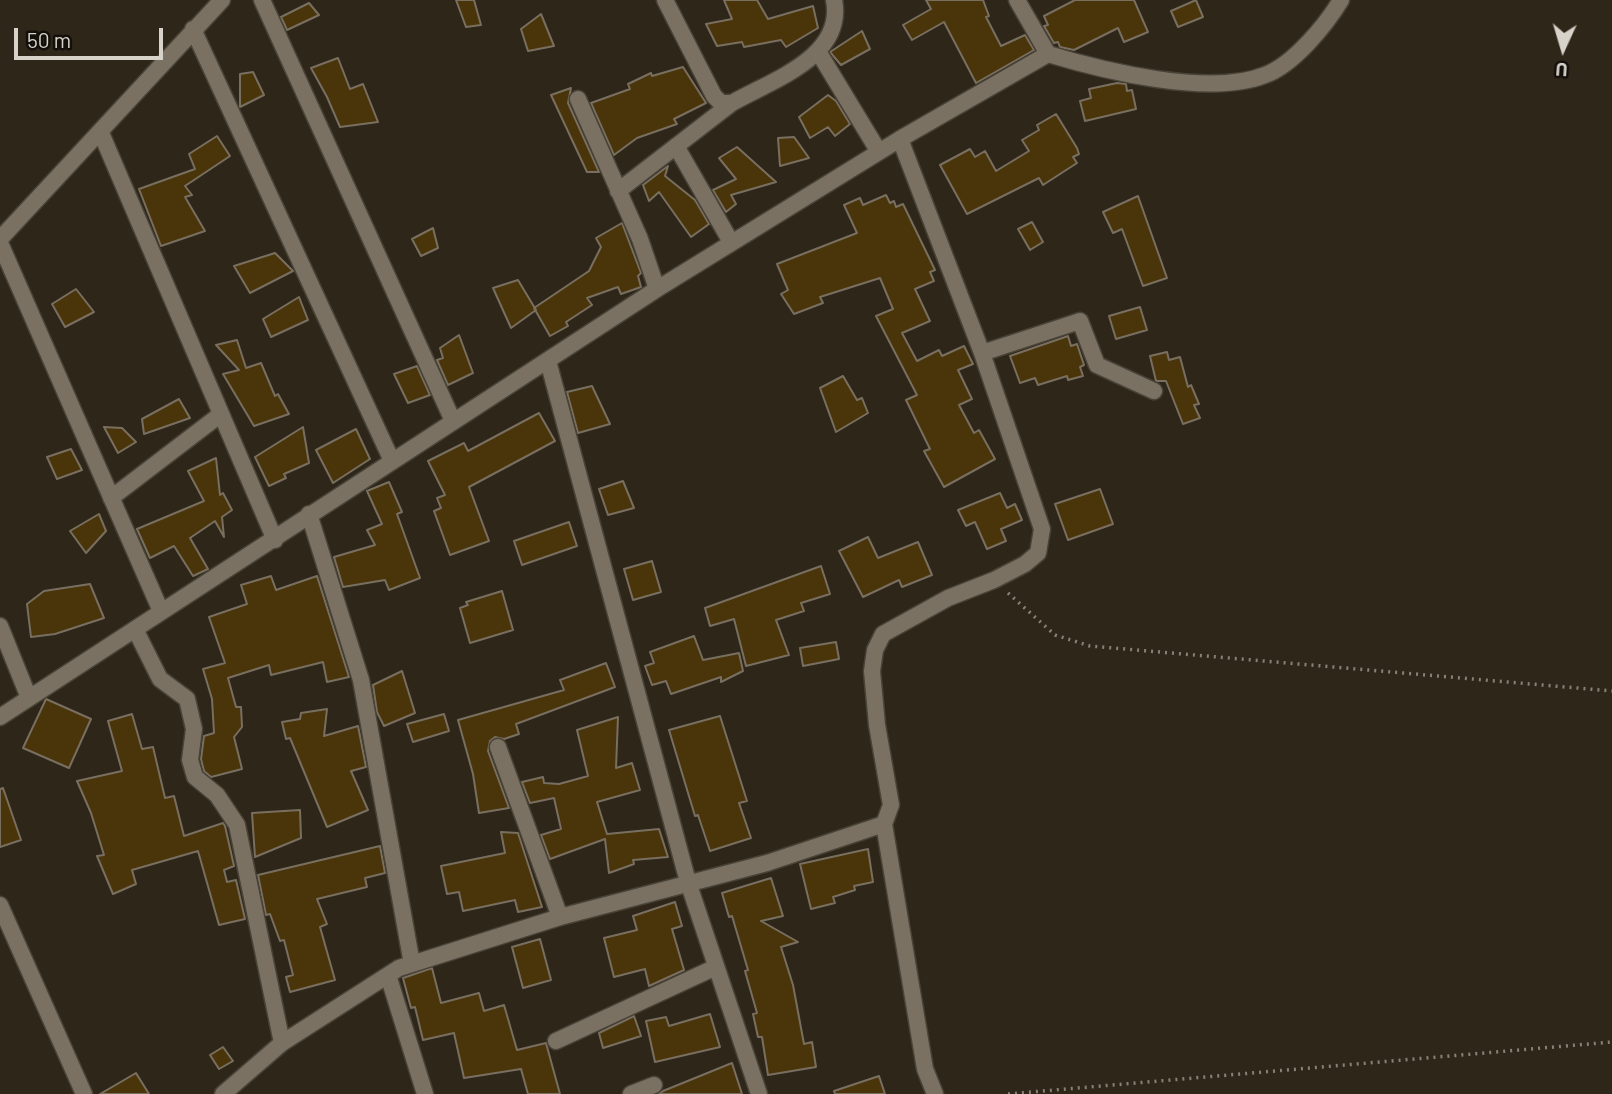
<!DOCTYPE html>
<style>
body{margin:0}
#map{position:relative;width:1612px;height:1094px;overflow:hidden;background:#2e2619;font-family:Barlow,sans-serif}
canvas{display:block}
.north{position:absolute;left:1528px;top:14px;width:70px;height:70px;-webkit-text-stroke:5px #130f0a;paint-order:stroke;rotate:184deg;font-size:19px;font-weight:700;line-height:28px;text-align:center;color:#d8d3ca}
.north::after{content:'';display:block;margin:auto;width:24px;height:32px;background:#d8d3ca;clip-path:polygon(50% 0,100% 100%,50% 72%,0 100%)}
.scale{position:absolute;left:14px;top:28px;width:149px;height:32px;box-sizing:border-box;border:4px solid #d8d3ca;border-top:0;padding-left:9px;font-size:21px;line-height:24px;white-space:nowrap;color:#d8d3ca;-webkit-text-stroke:5px #130f0a;paint-order:stroke}
</style>
<div id="map">
<canvas width="1612" height="1094"></canvas>
<div class="north">U</div>
<div class="scale">50 m</div>
</div>
<script>
const ctx = document.querySelector('canvas').getContext('2d');
ctx.lineJoin = 'round';
function paint(path, color) {
  ctx.fillStyle = color;
  ctx.fill(path, 'evenodd');
}
function trace(path, color, width, dash) {
  ctx.strokeStyle = color;
  ctx.lineWidth = width;
  ctx.lineCap = dash ? 'butt' : 'round';
  ctx.setLineDash(dash || []);
  ctx.stroke(path);
}
const building = new Path2D(`
 M456 0H474L481 25 466 27Z
 M724 0H757L768 19 813 6 818 28 786 47 781 40 744 47 742 42 717 46 706 24 732 19Z
 M926 0H983L989 16 986 17 1001 46 1025 35 1034 50 976 83 944 22 912 40 903 25 931 9Z
 M1075 0H1134L1148 32 1124 42 1118 28 1074 50 1060 47 1058 42 1054 43 1044 26 1048 25 1044 16Z
 M1196 0 1203 17 1178 27 1171 11Z
 M309 3 319 15 287 30 281 17Z
 M541 14 554 46 528 51 521 29Z
 M862 31 870 49 841 65 830 52Z
 M338 58 350 89 363 84 378 122 340 127 327 97 311 68Z
 M683 67 706 103 674 119 677 124 637 138 614 155 591 103 630 89 628 84 651 73 652 76Z
 M253 72 264 95 240 107V74Z
 M1117 83 1126 84 1127 91 1132 90 1136 109 1085 121 1080 101 1091 98 1089 89Z
 M571 88 568 103 599 172H587L551 95Z
 M828 95 836 101 850 124 835 136 828 127 810 138 799 117Z
 M1056 114 1077 148 1079 154 1073 157 1077 163 1043 185 1039 178 967 214 940 165 970 149 975 157 985 151 996 171 1029 151 1022 140 1039 130 1037 125Z
 M217 136 230 156 185 186 192 195 185 197 205 231 161 246 139 189 195 169 189 154Z
 M794 137 809 158 780 166 778 138Z
 M737 147 776 182 731 195 736 204 726 212 713 190 736 179 719 158Z
 M668 166 665 176 695 200 709 224 691 237 659 192 649 201 643 185Z
 M886 195 890 203 894 201 896 207 903 204 935 270 930 272 934 281 915 289 930 321 902 333 917 361 939 350 942 356 964 346 973 364 958 370 972 399 959 405 974 433 979 430 995 459 944 487 924 451 930 449 906 400 917 395 876 316 893 309 880 278 820 297 823 303 794 314 781 294 788 290 777 264 857 233 844 205 860 198 863 205Z
 M1138 196 1167 278 1143 286 1122 229 1113 233 1103 212Z
 M1032 222 1043 242 1030 250 1018 229Z
 M622 223 641 273 638 276 641 287 621 294 618 287 587 298 592 305 566 322 568 326 550 336 534 308 589 271 601 247 596 238Z
 M433 228 438 248 421 256 412 239Z
 M275 253 293 271 250 293 234 266Z
 M518 280 536 310 511 328 493 288Z
 M76 289 94 312 65 327 52 304Z
 M299 297 308 320 271 337 263 319Z
 M1140 307 1147 330 1116 339 1109 316Z
 M459 335 473 373 448 385 437 360 443 358 440 348Z
 M1068 336 1071 346 1077 344 1084 365 1080 367 1083 376 1068 380 1067 376 1038 385 1035 378 1020 383 1010 356Z
 M237 340 246 368 261 363 275 396 278 394 289 414 254 426 223 374 239 370 216 345Z
 M1167 352 1169 360 1180 357 1188 387 1191 385 1199 404 1194 405 1200 418 1183 424 1166 381H1156L1150 356Z
 M417 366 430 395 408 403 394 374Z
 M843 376 857 400 862 398 868 413 836 432 820 388Z
 M592 386 610 424 578 433 567 392Z
 M179 399 190 418 144 434 142 419Z
 M539 413 555 441 469 487 489 541 450 555 434 511 441 508 437 498 445 495 428 461 464 443 468 451Z
 M104 427 122 428 136 442 118 453Z
 M303 427 309 463 284 474 286 478 269 486 255 457Z
 M356 429 370 459 333 483 316 450Z
 M71 449 82 470 57 479 47 457Z
 M216 458 220 495 223 493 232 510 222 517 224 537 215 521 190 538 208 569 193 576 174 546 150 558 137 529 204 501 188 471Z
 M623 481 634 508 608 515 599 489Z
 M389 482 402 512 397 514 420 578 389 590 385 580 343 587 334 557 375 545 367 530 382 524 367 491Z
 M1100 489 1113 524 1068 540 1055 504Z
 M1000 493 1007 508 1015 504 1022 520 1001 529 1006 541 987 549 975 522 966 526 958 510Z
 M99 514 106 531 86 553 70 531Z
 M569 522 577 546 522 565 514 541Z
 M868 537 878 558 918 542 932 575 902 587 899 580 863 597 839 551Z
 M652 561 661 592 633 600 624 569Z
 M821 566 830 594 801 603 804 611 776 620 789 655 746 666 734 619 710 626 705 608Z
 M271 576 276 590 317 576 349 677 327 682 323 662 271 675 269 665 228 678 236 707H241L242 727 234 737 242 769 211 777 204 771 201 759 204 736 214 733 212 699 203 669 225 663 209 617 247 604 241 585Z
 M90 584 104 618 55 634 31 637 27 604 44 591Z
 M502 591 513 630 470 643 460 608 468 605 466 602Z
 M694 636 703 660 739 653 743 671 721 682V677L671 694 666 681 652 685 645 666 654 663 650 652Z
 M836 642 839 659 803 666 800 648Z
 M606 663 615 687 516 724 519 734 504 739 495 737 490 741 488 751 509 808 479 813 473 774 458 720 564 690 560 680Z
 M402 671 415 713 384 726 377 712 373 685Z
 M46 699 91 719 69 768 23 748Z
 M327 709 324 736 358 726 366 767 351 771 368 810 327 827 290 738 286 739 282 722 300 719 301 713Z
 M132 714 142 749 153 747 165 798 174 796 184 836 223 823 225 826 234 866 224 870 227 882 236 880 245 919 219 925 198 851 132 870 136 884 113 894 97 856 104 855 91 813 77 781 122 771 108 721Z
 M444 714 449 731 413 742 407 724Z
 M720 716 747 801 739 803 751 838 710 851 698 815 695 816 669 730Z
 M618 717 616 768 632 763 640 790 597 802 607 834 659 829 668 857 633 860 634 864 609 873 605 839 550 859 541 835 561 829 554 798 530 803 522 782 543 777 544 783 559 784 588 776 577 730Z
 M3 788 21 840 0 847V789Z
 M300 810 301 838 255 857 252 813Z
 M501 832 518 833 542 907 518 912 515 900 463 911 459 892 447 894 441 866 505 853Z
 M380 846 385 873 365 878 367 887 317 899 327 924 320 927 335 980 290 992 286 977 293 975 284 940 280 941 270 914 266 915 258 875Z
 M868 849 873 882 854 886 855 890 833 897 835 903 811 909 800 864Z
 M771 878 783 916 761 921 798 942 781 947 793 985 804 1044 812 1042 816 1067 768 1075 762 1037H758L753 1014 757 1013 745 971 748 970 732 916 729 917 722 893Z
 M675 902 682 926 672 929 684 970 649 986 645 969 614 977 604 938 637 930 633 916Z
 M540 939 551 980 523 988 512 947Z
 M432 968 441 1003 479 993 484 1011 504 1005 517 1050 546 1043 560 1094H528L521 1069 464 1078 454 1033 423 1040 415 1007 411 1008 403 978Z
 M710 1014 720 1047 655 1062 646 1021 666 1017 669 1026Z
 M634 1016 641 1036 603 1048 599 1033Z
 M223 1047 233 1061 219 1069 210 1055Z
 M732 1063 742 1094H659L663 1091Z
 M136 1073 149 1094H100Z
 M879 1076 885 1094H835L834 1091Z`);
const path = new Path2D(`
 M1008 593 1055 635 1090 646 1612 691
 M1008 1094 1612 1042`);
const street = new Path2D(`
 M262 0 453 421
 M665 0 714 96 721 103H732C772 80 845 57 834 0
 M193 29 392 461
 M819 53 879 152
 M1048 54C1104 71 1210 97 1265 75 1293 65 1326 25 1341 0
 M578 99 640 239 657 289
 M101 133 275 540
 M676 146 731 242
 M618 191 732 103
 M0 239 222 0
 M0 243 160 609
 M982 353 1080 321 1097 365 1154 391
 M548 361 688 882 759 1094
 M111 498 221 414
 M309 514 361 680 412 964
 M0 626 29 698
 M135 629 160 679 187 699 194 729 190 760 195 777 217 795 237 825 282 1043
 M0 717 657 289 900 139 1048 54 1017 0
 M498 747 560 917
 M884 824 925 1069 935 1094
 M0 905 84 1094
 M388 975 425 1094
 M556 1041 716 967
 M223 1094 282 1043 399 968 560 917 767 863 884 824 891 805 877 725 872 671 875 650 883 634 948 598 994 580 1025 564 1038 553 1042 529 982 353 900 139
 M631 1094 654 1085`);
paint(building, '#4a3409');
trace(building, '#786f60', 2);
trace(street, '#484237', 19);
trace(path, '#878176', 3.5, [2, 5]);
trace(street, '#7a7162', 16);
</script>
